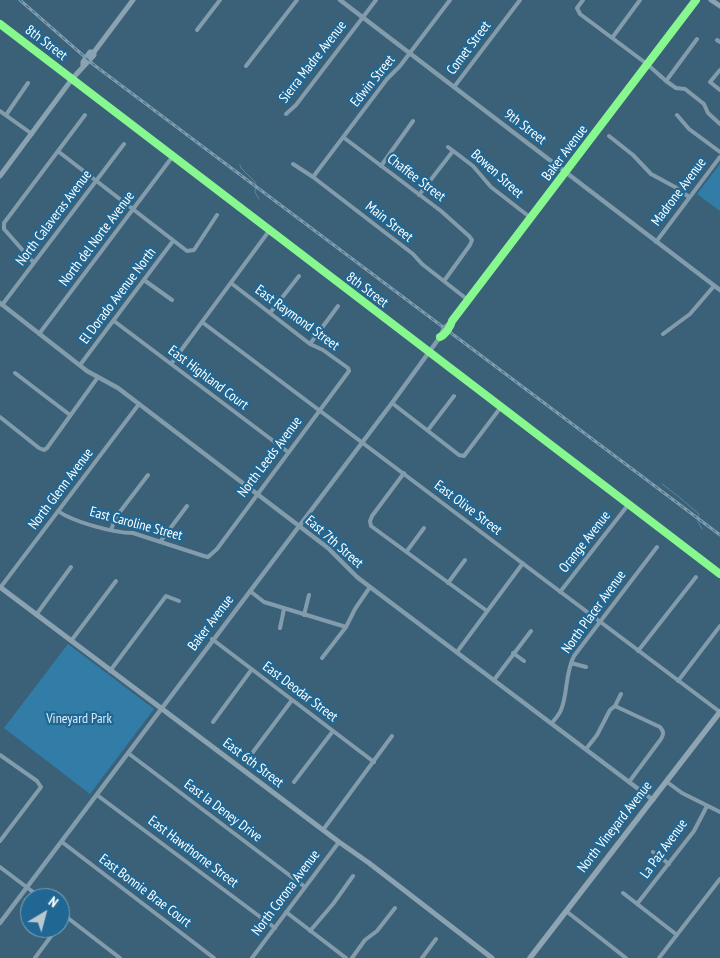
<!DOCTYPE html>
<style>
body{margin:0}
#map{position:relative;width:720px;height:958px;overflow:hidden;background:#3b6179;font-family:"PT Sans Narrow",sans-serif}
canvas{display:block}
.north{position:absolute;left:20px;top:888px;width:50px;height:50px;box-sizing:border-box;background:#216793;border:1px solid #7aa4be;border-radius:50%;rotate:37deg;font-size:14px;font-weight:700;line-height:20px;text-align:center;color:#fff}
.north::after{content:'';display:block;margin:auto;width:18px;height:22px;background:#bac8d0;clip-path:polygon(50% 0,100% 100%,50% 72%,0 100%)}
</style>
<div id="map">
<canvas width="720" height="958"></canvas>
<div class="north">N</div>
</div>
<script>
const ctx = document.querySelector('canvas').getContext('2d');
ctx.lineJoin = 'round';
function paint(path, color) {
  ctx.fillStyle = color;
  ctx.fill(path, 'evenodd');
}
function trace(path, color, width, dash) {
  ctx.strokeStyle = color;
  ctx.lineWidth = width;
  ctx.lineCap = dash ? 'butt' : 'round';
  ctx.setLineDash(dash || []);
  ctx.stroke(path);
}
function label(font, color, halo, rows, align = 'center') {
  ctx.font = font + ' "PT Sans Narrow",sans-serif';
  ctx.lineWidth = 4.5;
  ctx.setLineDash([]);
  ctx.textBaseline = 'middle';
  ctx.strokeStyle = halo;
  ctx.fillStyle = color;
  for (const [text, x, y, turn = 0] of rows) {
    ctx.save();
    ctx.translate(x, y);
    ctx.rotate((+turn || 0) * Math.PI / 180);
    ctx.textAlign = isNaN(turn) ? turn : align;
    if (halo) ctx.strokeText(text, 0, 0);
    ctx.fillText(text, 0, 0);
    ctx.restore();
  }
}
const green = new Path2D(`
 M720 164V211L697 194Z
 M68 644 154 709 90 794 4 728Z`);
const stream = new Path2D(`
 M240 165 241 168 256 183 255 192 259 199
 M662 484 679 497 699 514 698 522 702 529`);
const minor = new Path2D(`
 M583 0 577 8 580 14 647 64 666 81 676 88 685 89 704 104 708 113 720 124
 M197 30 220 0
 M612 38 640 0
 M717 40 720 42
 M246 66 297 0
 M720 70 710 82 720 90
 M666 81 697 39
 M454 87 520 0
 M0 111 32 134
 M286 114 296 105 376 0
 M6 115 28 83
 M677 115 689 129 720 152
 M609 136 633 155 651 174 675 187 689 197
 M343 137 441 211 469 236 472 240 470 245 444 281
 M448 147 473 166 491 187 531 218
 M59 152 187 251 194 250 217 215
 M293 164 313 177 413 254 422 264 468 300
 M381 166 413 121
 M313 177 387 79 400 66 450 0
 M419 195 453 151
 M656 242 720 157
 M34 263 4 229V223L85 115
 M144 280 172 300
 M2 305 124 144
 M270 313 299 276
 M114 321 288 452
 M202 322 720 712
 M39 334 173 156
 M663 334 690 314 714 286
 M310 344 338 306
 M171 364 269 231
 M80 365 173 241
 M15 373 70 415
 M392 403 459 455 464 456 501 407
 M0 417 39 448 44 450 47 448 98 377
 M428 430 454 396
 M404 473 372 516 370 521 371 526 487 611
 M58 511C73 522 114 533 133 533L204 556 208 557 217 549 349 371 348 368 323 350 310 344 231 283
 M111 530 116 517 148 475
 M160 542 187 506
 M407 551 424 528
 M448 583 465 560
 M0 588 139 404
 M250 591 264 602 346 627
 M560 592 628 505
 M36 615 71 567
 M304 615 309 595
 M280 628 284 609
 M212 639 374 762
 M71 641 116 581
 M638 651 696 577
 M457 652 523 563
 M513 653 524 661
 M322 658 346 627 355 609 370 587
 M571 663 586 667
 M110 671 166 596 179 601
 M494 680 531 631
 M678 681 720 626
 M615 706 660 727C664 732 664 734 661 739L629 782
 M213 722 252 669
 M552 723C555 719 559 715 561 710 568 693 565 673 574 656L657 547
 M586 749 597 735 610 710 615 706 621 694
 M253 752 292 700
 M128 753 305 887
 M0 755 37 781 41 787 0 841
 M294 782 333 731
 M667 782 682 793 720 812
 M97 795 275 928
 M323 830 392 736
 M62 842 214 958
 M653 852 669 864
 M0 867 41 898
 M623 893 677 935
 M637 904 694 831 707 806
 M566 911 626 958
 M60 912 120 958
 M286 912 346 958
 M60 924 66 916
 M310 931 333 904 353 876
 M35 958 57 928
 M252 958 339 842
 M352 958 365 940 377 931 395 908
 M422 958 436 939
 M659 958 720 879`);
const tertiary = new Path2D(`
 M340 0 720 290
 M0 24 720 574
 M0 303 87 371 118 388 328 548 357 577 370 587 653 800
 M440 337C445 335 451 326 452 321L696 0
 M0 923 392 403 440 337 444 328 452 321`);
const secondary = new Path2D(`
 M711 0 720 6
 M83 66V62L90 52H94
 M0 176 72 79 94 55V52L133 0
 M0 587 339 842 369 863 492 958`);
const primary = new Path2D(`
 M530 958 720 712`);
const rail = new Path2D(`
 M20 0 94 65 720 535`);
const cycleway = new Path2D(`
 M0 24 720 574
 M440 337C445 335 451 326 452 321L696 0`);
const streetNames = [
 ["8th Street",46,43,37],
 ["Comet Street",469,48,-53],
 ["Sierra Madre Avenue",313,62,-52],
 ["Edwin Street",373,81,-51],
 ["9th Street",525,127,37],
 ["Baker Avenue",565,153,-53],
 ["Bowen Street",497,174,42],
 ["Chaffee Street",416,178,37],
 ["Madrone Avenue",679,192,-53],
 ["North Calaveras Avenue",54,218,-53],
 ["Main Street",389,222,38],
 ["North del Norte Avenue",97,239,-53],
 ["8th Street",367,290,37],
 ["El Dorado Avenue North",118,296,-53],
 ["East Raymond Street",297,318,36],
 ["East Highland Court",208,378,37],
 ["North Leeds Avenue",270,457,-53],
 ["North Glenn Avenue",61,489,-53],
 ["East Olive Street",468,508,37],
 ["East Caroline Street",136,524,15],
 ["East 7th Street",334,542,41],
 ["Orange Avenue",585,542,-52],
 ["North Placer Avenue",594,612,-54],
 ["Baker Avenue",211,623,-53],
 ["East Deodar Street",300,692,37],
 ["East 6th Street",253,763,37],
 ["East la Deney Drive",223,811,37],
 ["North Vineyard Avenue",615,827,-52],
 ["La Paz Avenue",664,849,-54],
 ["East Hawthorne Street",193,852,37],
 ["East Bonnie Brae Court",145,891,37],
 ["North Corona Avenue",286,893,-53]
];
const parkNames = [
 ["Vineyard Park",79,719]
];
paint(green, '#327da7');
trace(stream, '#5785a2', 1);
trace(minor, '#839cac', 4);
trace(tertiary, '#839cac', 4.5);
trace(secondary, '#8ba2b0', 5);
trace(primary, '#8fa5b4', 5.5);
trace(rail, '#829cab', 3);
trace(rail, '#216793', 1, [4]);
trace(cycleway, '#87f88f', 8);
label('14px', '#fff', '#216793', streetNames);
label('14px', '#d9eefa', '#216793', parkNames);
</script>
